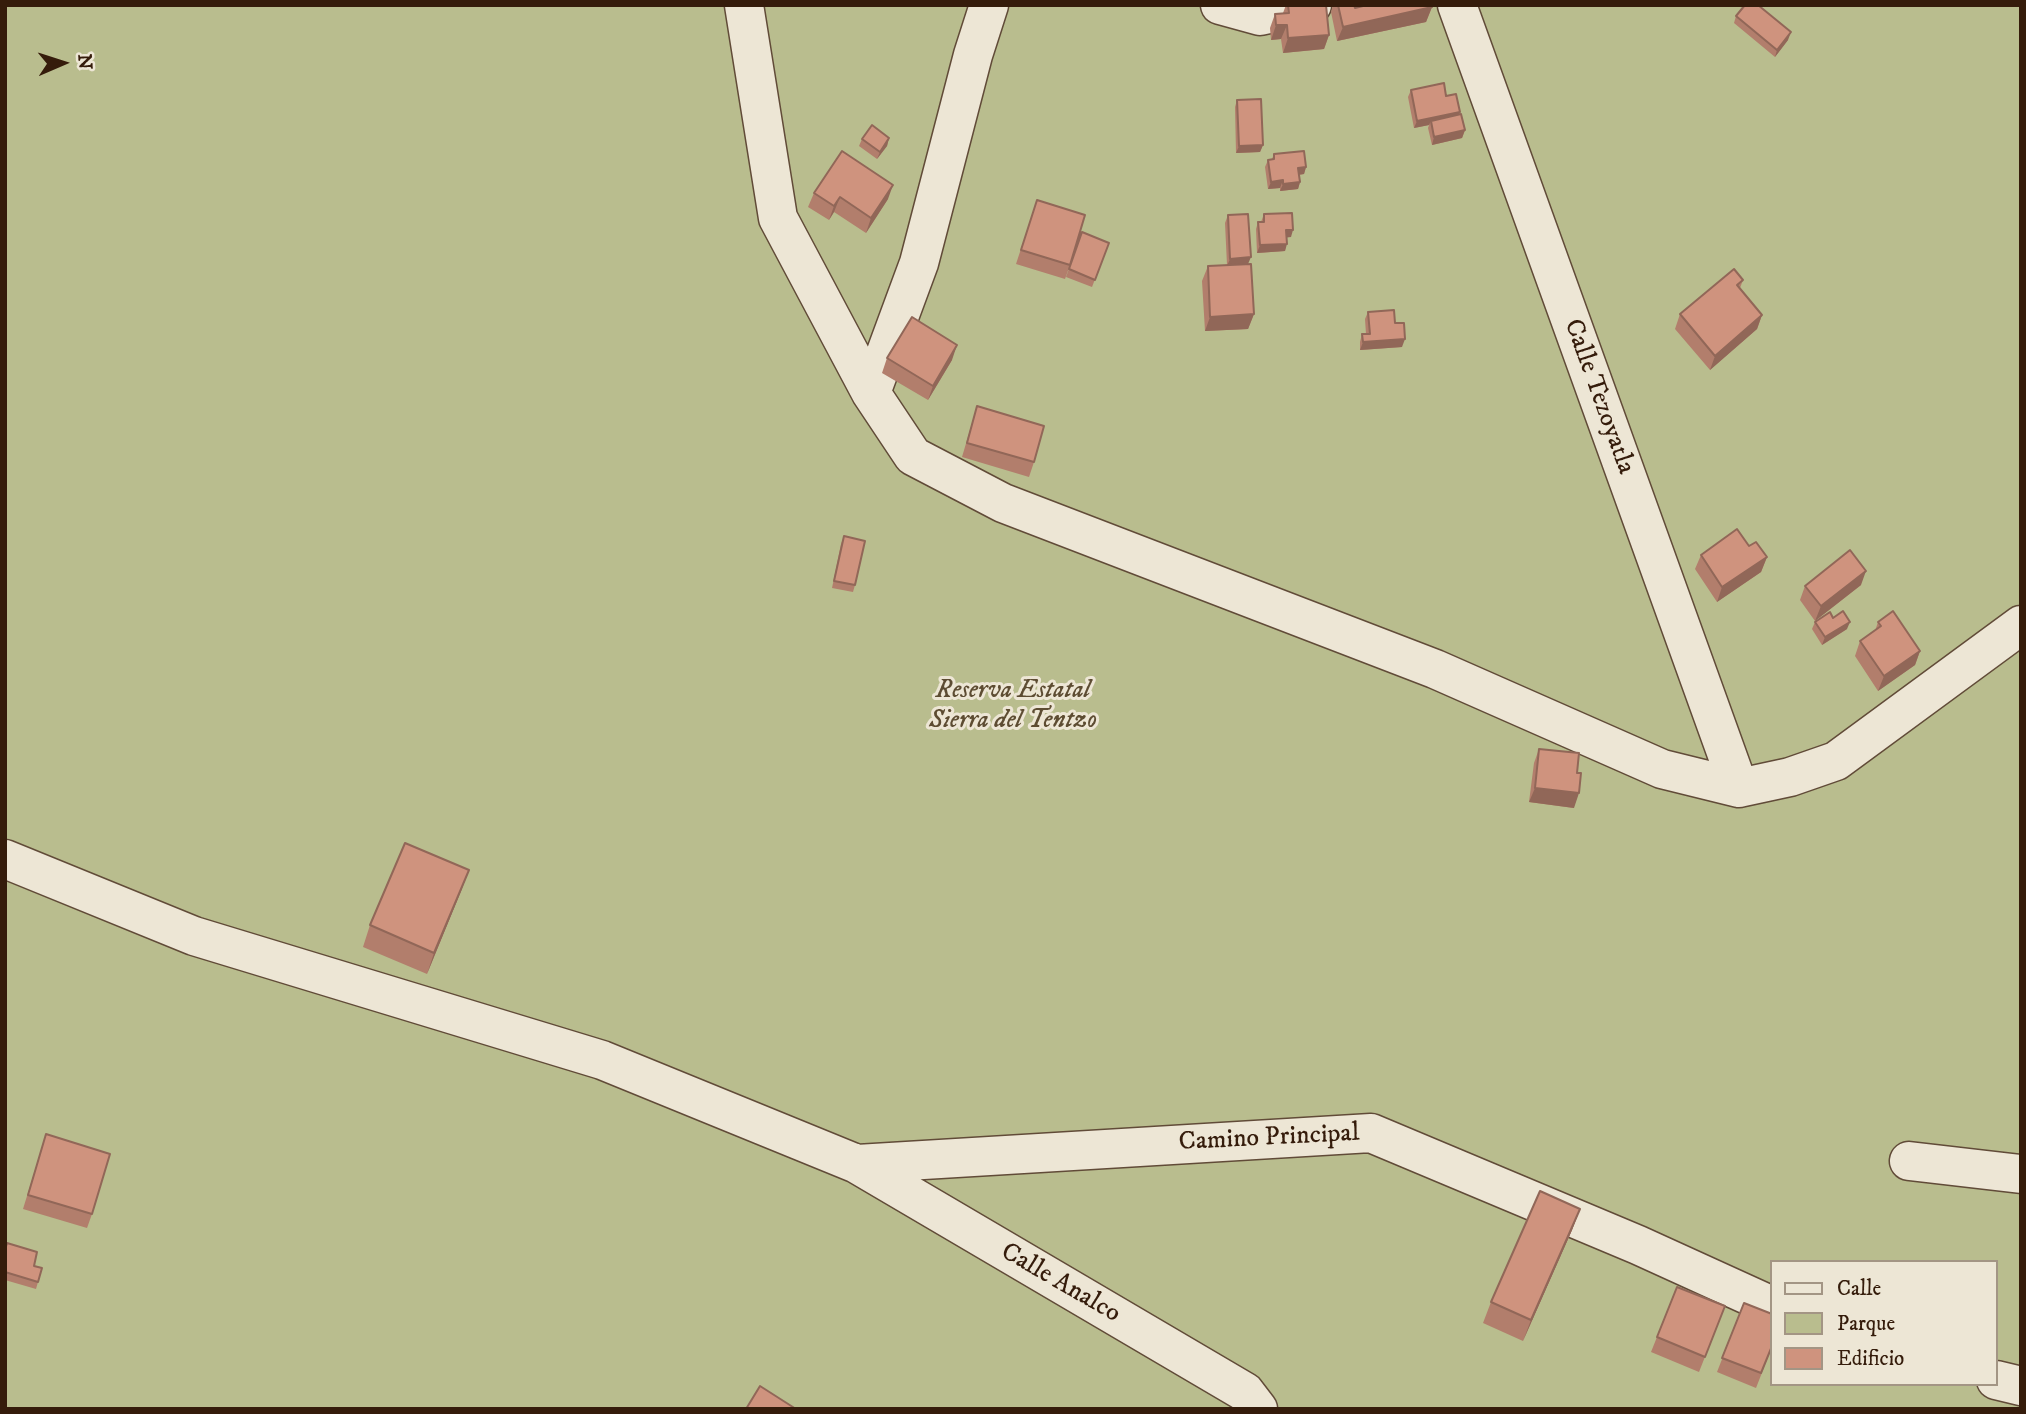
<!DOCTYPE html>
<style>
body{margin:0}
#map{position:relative;width:2026px;height:1414px;overflow:hidden;background:#e4d8be;font-family:"IM FELL DW Pica",serif}
canvas{display:block}
.frame{position:absolute;inset:0;border:7px solid #351c0b;pointer-events:none}
.legend{position:absolute;left:1770px;top:1260px;width:228px;height:126px;box-sizing:border-box;background:#ede6d5;border:2px solid #a39584;margin:0;padding:9px 12px;list-style:none;font-size:21px;color:#351c0b}
.legend li{display:flex;align-items:center;gap:14px;height:35px}
.legend b{width:35px;border:2px solid #a39584}
.north{position:absolute;left:28px;top:28px;width:70px;height:70px;-webkit-text-stroke:5px #ede6d5;paint-order:stroke;rotate:87deg;font-size:19px;font-weight:700;line-height:28px;text-align:center;color:#351c0b}
.north::after{content:'';display:block;margin:auto;width:24px;height:32px;background:#351c0b;clip-path:polygon(50% 0,100% 100%,50% 72%,0 100%)}
</style>
<div id="map">
<canvas width="2026" height="1414"></canvas>
<div class="frame"></div>
<ul class="legend">
<li><b style="height:9px;background:#ede6d5"></b>Calle</li>
<li><b style="height:19px;background:#b9bd8e"></b>Parque</li>
<li><b style="height:19px;background:#cf937e"></b>Edificio</li>
</ul>
<div class="north">N</div>
</div>
<script>
const ctx = document.querySelector('canvas').getContext('2d');
ctx.lineJoin = 'round';
function paint(path, color) {
  ctx.fillStyle = color;
  ctx.fill(path, 'evenodd');
}
function trace(path, color, width, dash) {
  ctx.strokeStyle = color;
  ctx.lineWidth = width;
  ctx.lineCap = dash ? 'butt' : 'round';
  ctx.setLineDash(dash || []);
  ctx.stroke(path);
}
function label(font, color, halo, rows, align = 'center') {
  ctx.font = font + ' "IM FELL DW Pica",serif';
  ctx.lineWidth = 6;
  ctx.setLineDash([]);
  ctx.textBaseline = 'middle';
  ctx.strokeStyle = halo;
  ctx.fillStyle = color;
  for (const [text, x, y, turn = 0] of rows) {
    ctx.save();
    ctx.translate(x, y);
    ctx.rotate((+turn || 0) * Math.PI / 180);
    ctx.textAlign = isNaN(turn) ? turn : align;
    if (halo) ctx.strokeText(text, 0, 0);
    ctx.fillText(text, 0, 0);
    ctx.restore();
  }
}
const green = new Path2D(`
 M5 5H2021V1409H5ZM1772 1262H1996V1384H1772Z`);
const minor = new Path2D(`
 M744 5 778 218 871 393 913 456 1003 503 1435 669 1662 769 1739 788 1790 777 1836 761 2021 625
 M1220 5 1260 16 1312 5
 M1457 5 1739 788
 M871 393 919 263 973 55 989 5
 M5 859 194 936 602 1060 857 1164 1245 1392 1258 1409
 M1909 1161 2021 1174
 M857 1164 1371 1133 1638 1245 1772 1306
 M1996 1380 2021 1386`);
const wall = new Path2D(`
 M1286 5H1326L1329 35 1324 49 1283 53 1281 39 1271 40 1270 28 1275 14 1283 13Z
 M1333 5 1355 8 1432 7 1426 22 1337 41 1331 12Z
 M1736 16 1788 40 1775 57 1734 23Z
 M1411 90 1446 96 1459 115 1465 130 1462 138 1432 145 1428 128 1429 125 1414 128 1408 97Z
 M1237 100 1263 145 1260 152 1236 153 1235 107Z
 M889 138 887 146 877 159 859 146 862 139Z
 M1274 154 1306 167 1304 174 1299 175 1300 182 1298 189 1280 191V188L1268 189 1265 167 1268 160 1272 159Z
 M814 193 888 199 866 233 834 212 829 220 808 207Z
 M1037 200 1070 265 1065 279 1016 264Z
 M1264 214 1291 237H1287L1285 251 1257 253 1256 229 1258 222H1261Z
 M1228 215 1248 264 1254 314 1248 329 1205 331 1202 281 1208 266 1227 265 1225 223Z
 M1082 232 1109 243 1092 287 1066 277Z
 M1743 280 1740 288 1762 315 1757 329 1710 370 1675 329 1680 314Z
 M1368 312 1395 323 1402 347 1360 350V342L1362 334H1366L1365 319Z
 M887 358 952 360 928 400 882 373Z
 M977 406 1034 462 1029 477 962 457Z
 M844 536 855 585 853 592 832 588 841 544Z
 M1749 546 1767 557 1761 572 1717 602 1695 569 1701 555Z
 M1861 585 1815 621 1800 600 1805 586Z
 M1833 618 1847 629 1822 645 1812 629 1815 622Z
 M1878 622 1920 651 1915 665 1878 691 1855 656 1860 641 1875 631Z
 M1539 749 1574 808 1529 802 1534 763Z
 M469 870 461 891 427 974 363 947 370 925Z
 M46 1134 92 1214 87 1228 23 1209Z
 M1580 1209 1572 1230 1523 1341 1483 1323 1491 1302Z
 M5 1248 34 1266 38 1282 36 1289 5 1280Z
 M1744 1303 1772 1347 1756 1388 1717 1372Z
 M1725 1306 1699 1372 1651 1352 1657 1337Z`);
const shadedWall = new Path2D(`
 M1432 7 1426 22 1337 41 1343 27Z
 M1276 25H1287L1281 39 1271 40Z
 M1791 32 1788 40 1775 57 1777 50Z
 M1329 35 1324 49 1283 53 1288 38Z
 M1460 112 1457 119 1431 121 1429 125 1414 128 1417 121Z
 M1465 130 1462 138 1432 145 1434 137Z
 M889 138 887 146 877 159 880 152Z
 M1263 145 1260 152 1236 153 1239 146Z
 M1306 167 1304 174 1296 175 1298 168Z
 M1283 180 1280 188 1268 189 1271 182Z
 M1300 182 1298 189 1280 191 1283 184Z
 M893 185 888 199 866 233 871 218Z
 M840 197 834 212 829 220 834 206Z
 M1286 230H1293L1291 237 1283 238Z
 M1287 244 1285 251 1257 253 1260 245Z
 M1251 257 1248 264 1227 266 1230 259Z
 M1254 314 1248 329 1205 331 1210 317Z
 M1762 315 1757 329 1710 370 1715 356Z
 M1405 339 1402 347 1360 350 1363 342Z
 M957 345 952 360 928 400 933 386Z
 M1767 557 1761 572 1717 602 1722 587Z
 M1866 571 1861 585 1815 621 1821 606Z
 M1850 622 1847 629 1822 645 1825 637Z
 M1920 651 1915 665 1878 691 1884 676Z
 M1535 788 1579 793 1574 808 1529 802Z
 M469 870 461 891 427 974 434 953Z
 M1580 1209 1572 1230 1523 1341 1531 1320Z`);
const building = new Path2D(`
 M1288 5H1326L1329 35 1288 38 1287 25H1276L1275 14 1289 13Z
 M1338 5H1354L1355 8 1367 5H1431L1432 7 1343 27Z
 M1745 5H1758L1791 32 1777 50 1736 16Z
 M1444 83 1446 96 1456 94 1460 112 1417 121 1411 90Z
 M1261 99 1263 145 1239 146 1237 100Z
 M1461 114 1465 130 1434 137 1431 121Z
 M872 125 889 138 880 152 862 139Z
 M842 151 893 185 871 218 840 197 834 206 814 193Z
 M1304 151 1306 167 1298 168 1300 182 1283 184V180L1271 182 1268 160 1274 159V154Z
 M1037 200 1085 215 1070 265 1021 250Z
 M1292 213 1293 230H1286L1287 244 1260 245 1258 222H1264V214Z
 M1248 214 1251 257 1230 259 1228 215Z
 M1082 232 1109 243 1095 280 1069 269Z
 M1251 264 1254 314 1210 317 1208 266Z
 M1734 269 1743 280 1737 285 1762 315 1715 356 1680 314Z
 M1394 310 1395 323H1404L1405 339 1363 342 1362 334H1370L1368 312Z
 M912 317 957 345 933 386 887 358Z
 M977 406 1044 426 1034 462 967 443Z
 M1737 529 1749 546 1756 542 1767 557 1722 587 1701 555Z
 M844 536 865 541 855 585 834 581Z
 M1850 550 1866 571 1821 606 1805 586Z
 M1843 611 1850 622 1825 637 1815 622 1830 612 1833 618Z
 M1893 611 1920 651 1884 676 1860 641 1881 626 1878 622Z
 M1539 749 1579 753 1577 773H1581L1579 793 1535 788Z
 M405 843 469 870 434 953 370 925Z
 M46 1134 110 1154 92 1214 28 1195Z
 M1540 1191 1580 1209 1531 1320 1491 1302Z
 M7 1243 37 1252 34 1266 42 1268 38 1282 5 1272V1250Z
 M1677 1287 1725 1306 1705 1357 1657 1337Z
 M1744 1303 1772 1314V1346L1761 1373 1722 1358Z
 M760 1386 796 1409H746Z`);
const streetNames = [
 ["Calle Tezoyatla",1598,397,70],
 ["Camino Principal",1269,1139,-3],
 ["Calle Analco",1060,1284,30]
];
const parkNames = [
 ["Reserva Estatal",1013,692],
 ["Sierra del Tentzo",1013,722]
];
paint(green, '#b9bd8e');
trace(minor, '#614b38', 41);
trace(minor, '#ede6d5', 38);
paint(wall, '#b27e6c');
paint(shadedWall, '#916758');
paint(building, '#cf937e');
trace(building, '#916758', 2);
label('26px', '#351c0b', '#ede6d5', streetNames);
label('italic 26px', '#5d4c32', '#ede6d5', parkNames);
</script>
